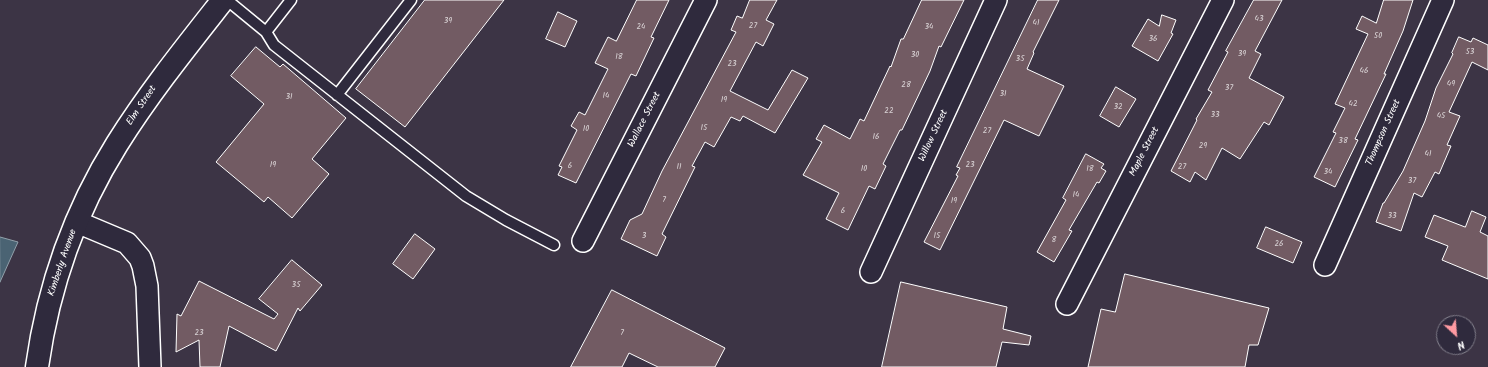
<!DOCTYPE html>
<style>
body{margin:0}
#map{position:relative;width:1488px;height:367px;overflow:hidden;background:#3c3445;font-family:Kalam,sans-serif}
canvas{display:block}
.north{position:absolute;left:1436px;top:315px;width:40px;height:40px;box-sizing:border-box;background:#2f2a3d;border:1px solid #827f8b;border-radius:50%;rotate:154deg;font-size:11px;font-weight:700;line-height:16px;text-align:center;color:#fff}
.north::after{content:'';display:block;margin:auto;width:14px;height:18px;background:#ff9aa2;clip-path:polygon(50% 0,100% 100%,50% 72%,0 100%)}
</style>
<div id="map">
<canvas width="1488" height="367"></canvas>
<div class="north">N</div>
</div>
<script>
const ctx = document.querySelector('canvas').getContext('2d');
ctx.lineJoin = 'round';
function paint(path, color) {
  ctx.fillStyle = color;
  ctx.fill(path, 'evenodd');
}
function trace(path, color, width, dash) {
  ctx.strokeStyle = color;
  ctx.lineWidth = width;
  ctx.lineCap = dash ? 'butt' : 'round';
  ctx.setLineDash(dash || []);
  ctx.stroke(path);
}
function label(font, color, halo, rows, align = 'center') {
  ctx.font = font + ' Kalam,sans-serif';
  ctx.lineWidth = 4;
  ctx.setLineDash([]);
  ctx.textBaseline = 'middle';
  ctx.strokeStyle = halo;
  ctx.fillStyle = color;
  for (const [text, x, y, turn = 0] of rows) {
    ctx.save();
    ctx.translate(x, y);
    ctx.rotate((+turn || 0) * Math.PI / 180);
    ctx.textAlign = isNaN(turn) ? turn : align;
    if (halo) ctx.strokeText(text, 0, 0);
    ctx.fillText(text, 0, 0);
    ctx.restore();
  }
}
const water = new Path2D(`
 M0 237 18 242 0 282Z`);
const building = new Path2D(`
 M425 0H504L405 127 356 89Z
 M637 0H669L651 37 654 38 636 76 631 74 576 183 558 175 562 167 559 166 577 130 571 126 579 112 585 115 608 69 595 63 608 37 616 41Z
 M750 0H777L766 20 774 24 763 46 756 42 730 91 768 110 792 70 808 78 775 133 743 116 740 121 731 117 714 147 705 142 692 166 695 167 662 234 666 237 657 256 621 239 630 220 642 214 662 171 736 32 731 30 737 16 742 18Z
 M922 0H964L941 47 939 46 930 71 902 130H900L883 164 886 166 875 189 869 186 848 230 826 219 839 193 803 175 822 142 816 139 824 125 850 139 860 119 864 121 890 66 891 67 901 39H903Z
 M1038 0H1059L1033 52 1034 53 1027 69 1064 86 1039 136 1004 120 940 250 924 242 958 176 956 175 960 168 957 167Z
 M1254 0H1282L1255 51 1261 54 1249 78 1284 97 1269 125 1264 122 1240 159 1222 148 1206 180 1195 172 1190 182 1171 171 1197 120 1196 119 1212 92 1208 90 1228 52 1226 51Z
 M1384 0H1413L1403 31 1384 74H1386L1355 139 1358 140 1335 187 1314 177 1336 133 1333 132 1345 108 1335 104 1368 34 1356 29 1362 16 1376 23Z
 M558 12 577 21 565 47 546 39Z
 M1162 15 1176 20 1171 33 1173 34 1158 61 1132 46 1148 19 1159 26Z
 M1459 37 1471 42 1473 38 1488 45V70L1472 62 1449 112 1460 116 1447 145 1451 146 1439 174 1435 172 1422 197 1414 193 1401 231 1376 222 1383 203H1384L1403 171 1425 121 1436 88 1453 54 1452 53Z
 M256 47 280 67 283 64 346 118 312 159 329 174 292 218 268 197 264 202 216 162 264 104 231 76Z
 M1116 87 1136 99 1119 127 1100 116Z
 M1086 154 1104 164 1101 168 1106 171 1099 183 1097 182 1069 230 1072 231 1054 262 1037 252 1066 200 1063 198Z
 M1472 211 1486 217 1480 232 1488 236V279L1442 260 1448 246 1425 237 1434 215 1465 227Z
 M1266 227 1302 242 1293 263 1257 248Z
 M415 234 435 249 413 279 393 264Z
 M292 260 322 285 300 311 298 308 276 351 229 326 220 367H200L199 340 176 352 177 314 181 316 199 281 274 319 278 314 259 299Z
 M1125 274 1269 308 1258 345H1249L1245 367H1088L1101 309 1115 312Z
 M901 282 1007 307 1003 329 1031 336 1029 345 1002 342 996 367H882Z
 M612 290 725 348 715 367H658L629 353 622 367H571Z`);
const service = new Path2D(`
 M227 0 266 32 274 45 466 196 506 220 554 245
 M266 32 291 0
 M337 95 411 0`);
const minor = new Path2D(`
 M77 222 127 243 140 258 143 266 147 286 150 367
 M583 241 706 0
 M1325 265 1443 0
 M871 272 996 0
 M1067 304 1223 0`);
const secondary = new Path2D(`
 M37 367C48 288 75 211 117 144 149 93 186 47 223 0`);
const numberNames = [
 ["43",1259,20],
 ["39",448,22],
 ["41",1036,24],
 ["27",753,27],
 ["24",641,28],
 ["34",929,28],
 ["50",1378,37],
 ["36",1153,40],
 ["53",1470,53],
 ["39",1242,55],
 ["30",915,56],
 ["18",619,58],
 ["35",1020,60],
 ["23",732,65],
 ["46",1364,72],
 ["49",1451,85],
 ["28",906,86],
 ["37",1229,89],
 ["31",1003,95],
 ["14",606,97],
 ["31",289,98],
 ["19",724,101],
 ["42",1353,105],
 ["32",1118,108],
 ["22",889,112],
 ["33",1215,116],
 ["45",1441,117],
 ["15",704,129],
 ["10",586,130],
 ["27",987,132],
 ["16",876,138],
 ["38",1343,142],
 ["29",1203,147],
 ["41",1428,155],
 ["19",273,166],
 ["23",970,166],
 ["6",570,167],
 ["11",679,168],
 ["27",1182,168],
 ["10",864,170],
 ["18",1090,170],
 ["34",1328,173],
 ["37",1412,182],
 ["14",1076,196],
 ["7",664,201],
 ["19",954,202],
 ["6",843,212],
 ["33",1392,217],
 ["3",644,237],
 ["15",937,237],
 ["8",1054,241],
 ["26",1279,245],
 ["35",296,286],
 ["23",199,334],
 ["7",622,334]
];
const streetNames = [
 ["Elm Street",142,106,-56],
 ["Wallace Street",645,120,-63],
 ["Thompson Street",1384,133,-66],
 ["Willow Street",934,136,-65],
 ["Maple Street",1145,152,-63],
 ["Kimberly Avenue",63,263,-71]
];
paint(water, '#4a6373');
trace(water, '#92a1ab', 1);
paint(building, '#725b63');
trace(building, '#fff', 1);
trace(service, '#fff', 13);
trace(minor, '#fff', 24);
trace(secondary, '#fff', 25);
trace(service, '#2f2a3d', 10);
trace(minor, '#2f2a3d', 21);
trace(secondary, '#2f2a3d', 22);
label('8px', '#dcd6d8', null, numberNames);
label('10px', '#fff', '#2f2a3d', streetNames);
</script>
